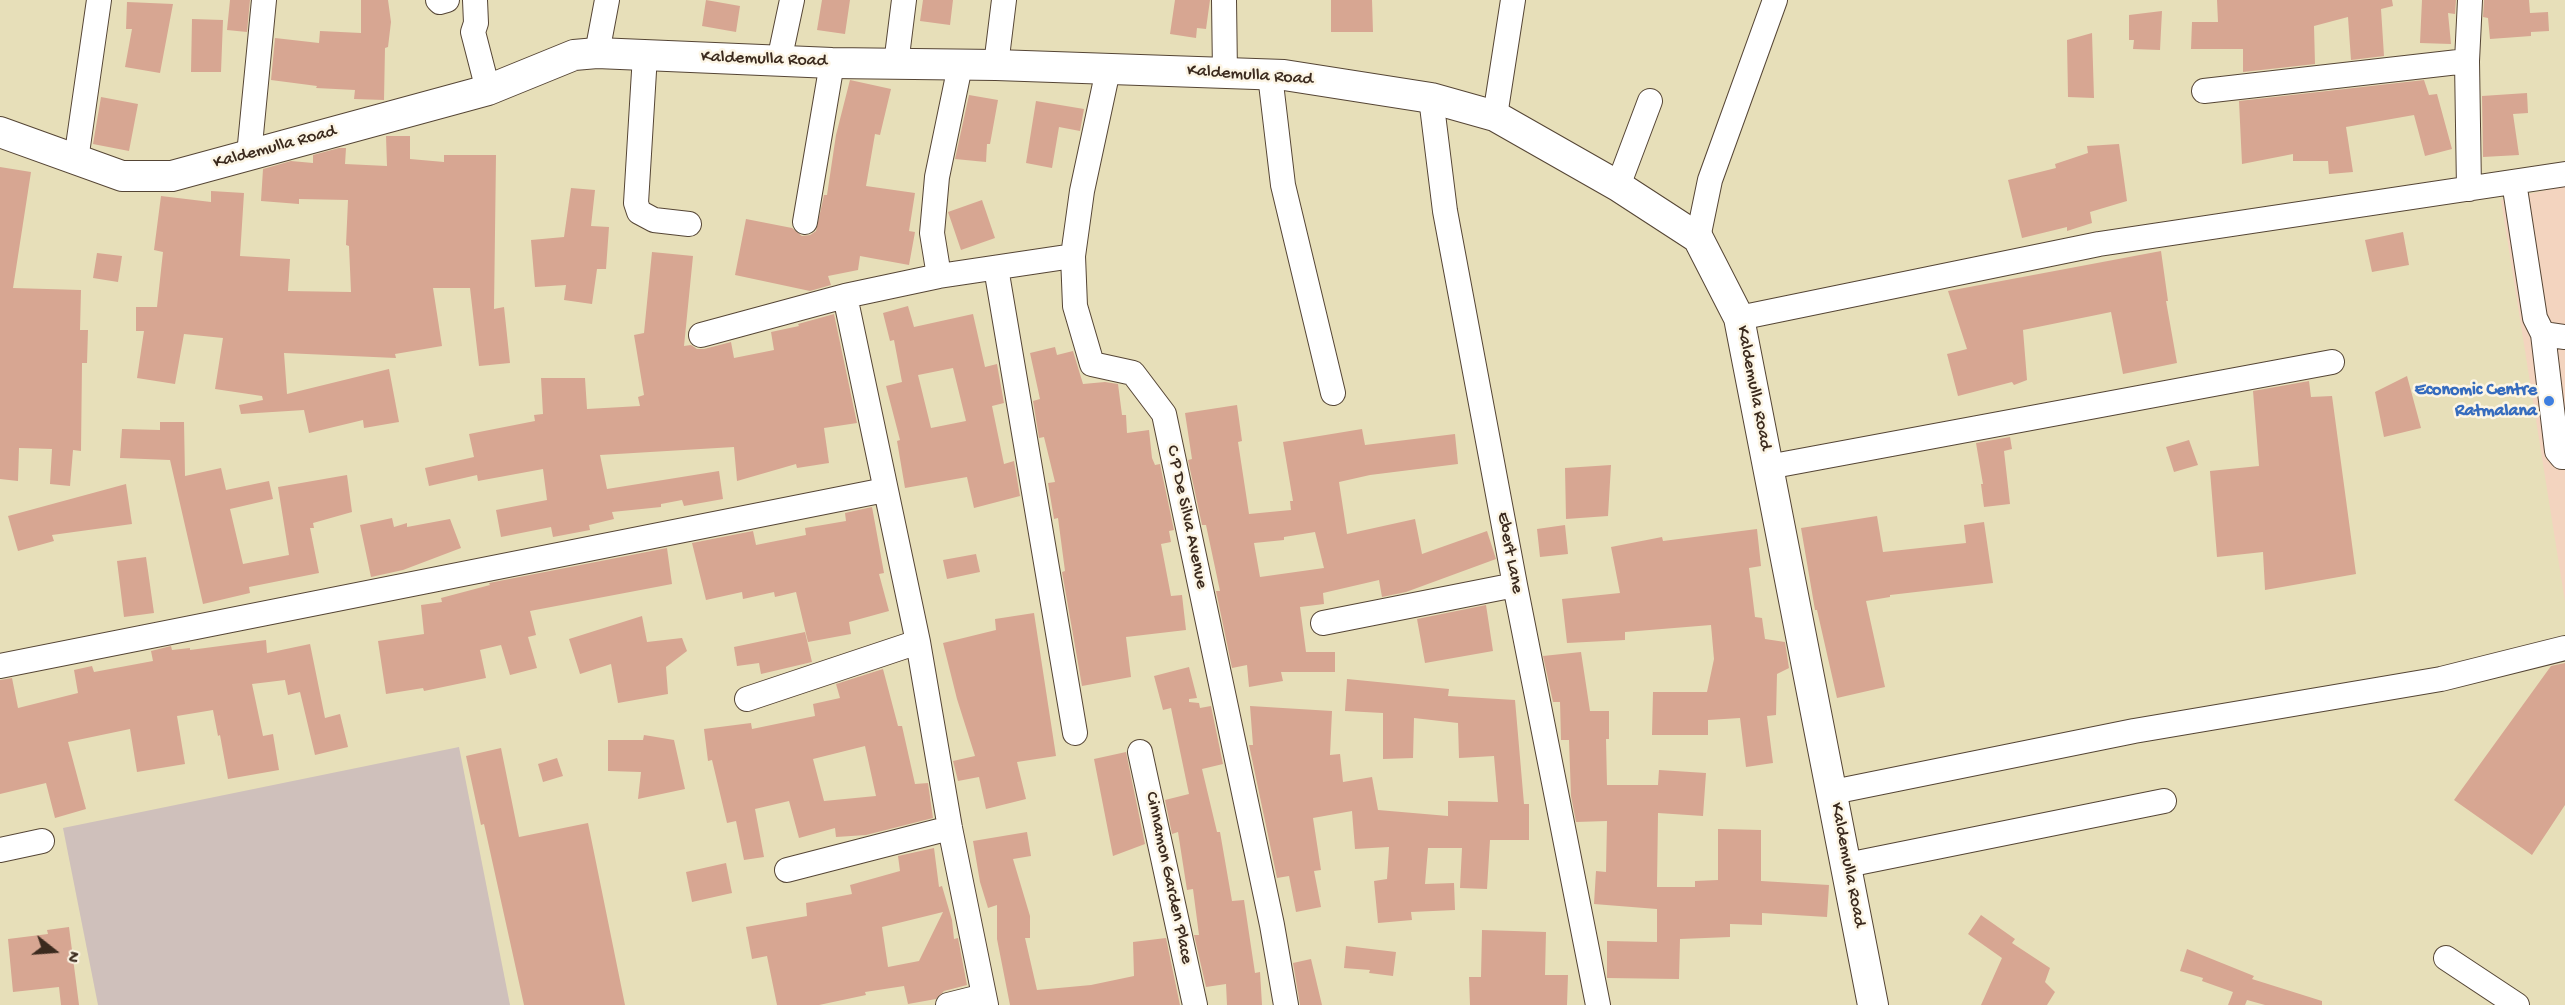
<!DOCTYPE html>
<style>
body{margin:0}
#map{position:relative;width:2565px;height:1005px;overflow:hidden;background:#e7dfb9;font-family:"Gochi Hand",sans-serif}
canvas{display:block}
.north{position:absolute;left:24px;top:921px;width:60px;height:60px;-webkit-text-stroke:4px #fcf5e5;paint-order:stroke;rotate:107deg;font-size:16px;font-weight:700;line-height:24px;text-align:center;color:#3b2a1e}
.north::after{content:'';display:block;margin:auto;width:21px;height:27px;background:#3b2a1e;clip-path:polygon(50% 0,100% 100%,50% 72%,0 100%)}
</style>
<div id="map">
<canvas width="2565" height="1005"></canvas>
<div class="north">N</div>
</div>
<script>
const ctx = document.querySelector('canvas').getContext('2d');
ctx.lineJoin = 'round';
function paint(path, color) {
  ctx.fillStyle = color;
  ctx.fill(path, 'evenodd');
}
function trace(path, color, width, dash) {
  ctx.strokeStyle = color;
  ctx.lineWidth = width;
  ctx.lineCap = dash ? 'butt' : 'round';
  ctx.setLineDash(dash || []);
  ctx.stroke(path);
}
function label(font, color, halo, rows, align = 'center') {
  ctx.font = font + ' "Gochi Hand",sans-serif';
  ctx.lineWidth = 5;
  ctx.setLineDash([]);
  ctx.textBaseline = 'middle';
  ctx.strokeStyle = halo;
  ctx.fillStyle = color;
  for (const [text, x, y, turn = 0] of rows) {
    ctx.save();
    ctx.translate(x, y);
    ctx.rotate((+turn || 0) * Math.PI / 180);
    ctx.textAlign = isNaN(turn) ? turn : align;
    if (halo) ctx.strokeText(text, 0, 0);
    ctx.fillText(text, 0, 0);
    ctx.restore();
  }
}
const built = new Path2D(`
 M2565 186V602L2501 200Z`);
const industrial = new Path2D(`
 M459 747 510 1005H98L63 828Z`);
const building = new Path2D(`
 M230 0H250L247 32 227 30Z
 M361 0H388L391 22 388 47 385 48 384 100 354 99 355 90 316 88 317 86 271 80 275 38 319 43 320 31 361 33Z
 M706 0 740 6 736 32 702 26Z
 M822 0H850L845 34 817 30Z
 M923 0H953L950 25 920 21Z
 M1175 0H1210L1206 29 1197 28 1196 38 1170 34Z
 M1331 0H1372L1373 32H1331Z
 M2217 0H2392L2393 6 2381 9 2384 56 2351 60 2348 17 2314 26 2315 64 2243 72V49H2191L2192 22H2218Z
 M2422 0H2456L2455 14 2448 13 2451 44 2420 43Z
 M2484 0H2529L2530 13 2548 12 2549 31 2531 32V36L2490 39 2488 18 2483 17Z
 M127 2 173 4 160 73 125 67 132 29H126Z
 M2162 11 2160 50 2133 49 2134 40H2129V15Z
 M192 19 223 20 221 72H191Z
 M2092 33 2094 98 2068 97 2067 40Z
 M850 80 891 89 880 135 875 134 866 186 915 193 909 231 915 232 909 265 860 256 858 270 828 276 831 285 810 291 735 275 746 219 792 228 802 236 810 235 816 231 824 195H827L836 135Z
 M2424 80 2429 95 2437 94 2452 149 2425 156 2414 115 2346 127 2353 172 2329 174 2328 161H2293V154L2242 164 2239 101Z
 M2527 93 2528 113 2513 114 2519 155 2483 157 2482 96Z
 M969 95 998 100 990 144H987L986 162 955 159Z
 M101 97 138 104 129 151 93 144Z
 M1036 101 1084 109 1080 131 1059 127 1052 168 1026 163Z
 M386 136H410V159L444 162V155H496L494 309 504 307 510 363 479 366 470 288H433L442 346 395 354 396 358 284 353 287 394 389 369 399 422 364 428 363 420 309 433 304 410 241 414 239 405 263 400 262 396 215 389 223 338 184 334 175 384 137 378 144 331H136V307H157L163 252 154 250 161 196 211 202V191L244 193 240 256 290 259 288 291 351 292 349 246 346 245 348 200 299 199V204L261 201 263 169 291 161 313 163V155L339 148H346L345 164 387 166Z
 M2119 144 2127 201 2090 212 2092 223 2067 231V227L2022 238 2008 180 2056 168 2055 164 2088 153 2087 146Z
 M0 167 31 172 13 288 81 290 80 330H88L87 363H82L81 451 73 450 70 486 50 484 52 449 19 448 18 481 0 479Z
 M571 188 595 190 591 226 609 227 606 269H597L592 304 564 300 566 285 535 287 531 240 564 237Z
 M982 200 995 238 961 250 948 212Z
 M2403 232 2409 265 2372 272 2365 240Z
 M2161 251 2168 301H2166L2177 363 2123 374 2111 312 2023 330 2027 380 2014 385 2012 382 1958 396 1947 354 1967 349 1948 291Z
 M652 252 693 256 684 346 691 345 697 349H704L731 342 734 358 774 350 771 332 799 326 798 324 834 314 857 423 824 428 829 463 797 468 796 464 737 481 734 447 600 455 607 489 719 471 723 499 684 506 682 500 661 504V507L612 512 614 519 589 525 590 530 553 537 551 527 501 537 496 510 547 500 543 469 478 481 477 475 429 486 425 468 474 457 469 434 535 421 534 415 543 414 541 378H585L587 409 640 406 638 397 644 395 634 335 644 333Z
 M97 253 122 256 118 282 93 278Z
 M908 306 914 327 973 314 985 367 997 364 1004 403 992 406 1004 464 1014 461 1020 496 974 508 967 477 905 488 897 441 900 440 886 386 902 382 894 340 890 341 883 313ZM953 368 966 421 931 428 918 375Z
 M1055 347 1057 355 1073 351 1083 384 1105 382 1118 384 1122 415H1126L1127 433 1149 430 1152 458 1155 465 1160 464 1174 530 1169 531 1171 542 1161 544 1171 596 1182 595 1186 630 1126 637 1131 677 1082 686 1062 572 1065 571 1058 518 1054 519 1048 483 1055 482 1044 437 1039 438 1033 401 1040 399 1030 353Z
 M2407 376 2421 428 2384 437 2375 392Z
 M2309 381 2311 397 2332 396 2356 574 2265 590 2263 552 2217 557 2210 471 2259 466 2253 391Z
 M1237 405 1242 441 1238 442 1249 514 1291 510 1290 501H1293L1283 442 1362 429 1365 445 1455 434 1458 464 1370 475 1339 482 1347 534 1415 519 1422 554 1487 531 1496 559 1406 592 1382 597 1379 580 1323 593 1324 604 1300 607 1306 652H1335V672H1281L1283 681 1249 687 1247 665 1232 668 1216 591H1220L1206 525H1202L1188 460 1192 459 1185 413ZM1315 532 1324 568 1260 577 1254 543 1284 540V537Z
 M160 422H184L185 476 221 468 226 490 269 481 273 499 230 509 243 564 289 555 278 487 347 475 352 512 313 523 314 528H310L319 573 249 587 250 593 203 604 170 460 120 458 122 429 160 430Z
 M2010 437 2012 449 2004 451 2010 504 1984 507 1981 484H1983L1976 443Z
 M2189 440 2198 465 2174 472 2166 447Z
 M1611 465 1608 516 1566 519 1565 468Z
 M126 484 132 524 52 535 54 541 18 551 8 516Z
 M872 507 884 573 879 574 889 611 849 622 851 634 808 642 796 592 775 597 774 592 743 599 742 592 706 600 692 543 753 531 756 545 806 535 805 528 846 521 845 513Z
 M1877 516 1883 552 1966 543 1964 525 1984 522 1993 583 1890 595V597L1866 601 1885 687 1837 698 1817 610H1815L1801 528Z
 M392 518 394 527 407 523V527L450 519 461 548 403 570 371 577 360 525Z
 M1565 525 1568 554 1540 557 1537 529Z
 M1757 529 1761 566 1749 568 1755 617 1762 618 1765 639 1785 642 1789 668 1777 674 1776 715 1767 716 1773 763 1746 767 1740 718 1708 720V735H1652L1653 692H1707L1714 659 1711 625 1625 632V640L1567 643 1562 599 1620 593 1611 547 1662 537 1663 541Z
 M667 548 672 584 530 611 536 635 528 637 537 668 510 675 501 645 480 650 486 678 424 691 423 688 386 694 378 641 424 634 421 605 442 602 441 598 490 585 489 583Z
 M976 554 980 572 947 579 943 560Z
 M146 557 154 613 124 617 117 561Z
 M1486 605 1493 651 1425 663 1417 619Z
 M1034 613 1056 756 1017 762 1026 799 986 809 979 777 958 781 953 761 975 756 957 699 943 643 996 630 995 619Z
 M642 616 647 642 682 638 687 651 666 667 668 694 618 703 611 664 580 674 569 639Z
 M805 632 812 662 761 674 759 663 737 666 734 647Z
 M266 640 267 653 310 644 325 718 340 714 348 747 315 755 300 692 288 695 285 680 252 684 263 736 273 734 279 770 228 779 220 735 218 736 213 710 177 716 185 764 137 772 130 729 68 742 86 809 55 818 46 783 0 794V680L12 678 18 708 78 693 74 670 92 666 94 672 153 661 151 651 171 646 172 650 190 648V650Z
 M1581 652 1590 711H1609V739H1606L1607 785H1658L1659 770 1706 773 1703 816 1658 813 1657 887H1695V881L1718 880V829L1761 830V881L1829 885 1827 917 1762 913V925L1730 924V937L1680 939 1679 979 1607 978V941L1657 942V909L1594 904 1596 871 1606 872 1607 821 1576 822 1571 796 1569 740H1561L1560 702H1553L1543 656Z
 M2565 663V805L2532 855 2454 800 2551 666Z
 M1189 667 1197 698 1189 699V702L1199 703 1200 708 1211 706 1223 764 1202 769 1217 832H1220L1232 901 1244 900 1255 973 1260 972 1262 1005H1227L1226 984 1206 987 1194 935H1199L1193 889 1187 890 1178 832 1172 834 1165 800 1189 794 1171 708 1163 710 1154 676Z
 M883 669 898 726H902L915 784 928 783 933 818 866 835 836 837 835 828 799 838 789 801 755 809 764 857 744 860 736 821 727 823 712 760 708 761 704 729 751 723 752 729 815 716 813 704 840 698 836 684ZM865 746 876 796 824 801 813 759Z
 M1347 679 1449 689 1448 696 1515 700 1524 804H1529V840H1490L1487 889 1460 888 1462 848H1428L1425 884 1454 883 1455 910 1411 912 1412 920 1378 923 1374 881 1387 879 1389 847 1355 849 1352 811 1313 818 1321 870 1314 871 1321 907 1296 912 1289 876 1277 878 1249 745H1253L1250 706 1332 711 1330 755 1340 754 1343 782 1372 777 1378 810 1448 816V801L1498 802 1494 756 1459 758 1458 723 1414 718 1413 758 1383 759V713L1345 711Z
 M644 735 674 740 685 789 638 799 641 772 608 771V740H643Z
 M501 748 519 837 588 823 625 1005H524L484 824 481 825 466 756Z
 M1126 752 1145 844 1113 856 1094 759Z
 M557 758 563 776 543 782 538 764Z
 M1027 832 1031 856 1013 859 1030 916V938H1025L1037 990 1091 985 1134 976 1133 942 1166 938 1180 1005H1010L997 939V905L988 908 980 882 973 841Z
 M934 848 939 887 942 886 952 920 954 939 958 938 967 985 944 991 936 999 908 1004 904 986 865 992 866 995 819 1005H777L767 956 752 959 746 927 807 916 806 903 852 894 850 885 900 871 898 856ZM943 912 919 961 888 967 882 927Z
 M726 863 732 893 692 902 686 872Z
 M1981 915 2015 939 2012 943 2050 968 2045 982 2055 992 2047 1005H1981L2002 958 1968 934Z
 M69 927 79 1005H61L59 987 13 992 8 939 48 934 47 930Z
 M1482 930 1546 932 1545 975H1568L1567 1005H1470L1469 977H1481Z
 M1346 946 1396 952 1393 976 1369 973 1370 970 1344 968Z
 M2187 949 2254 976 2252 979 2322 1001V1005H2265L2247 1000 2245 1005H2228L2233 992 2202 981 2203 978 2180 971Z
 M1311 959 1322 1005H1300L1293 963Z`);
const minor = new Path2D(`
 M438 0 440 2 447 0
 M475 0 476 23 473 32 488 90
 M1224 0 1225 73
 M597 53 607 0
 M645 55 636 203 639 212 654 220 689 224
 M779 61 792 0
 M896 64 904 0
 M996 65 1004 0
 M960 66 937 177 932 233 939 276 1073 256
 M1108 70 1082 191 1073 256 1075 306 1092 364 1133 373 1164 414 1272 925 1286 1005
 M1270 75 1283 185 1333 393
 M2204 91 2467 61
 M1431 98 1445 211 1515 585 1598 1005
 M1495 116 1513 0
 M249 155 264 0
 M76 160 99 0
 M2514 182 2535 318 2543 334 2565 337
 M1618 186 1650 101
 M2469 189 2467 61 2470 0
 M805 222 832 63
 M1698 238 1710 180 1775 0
 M996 268 1075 733
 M845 296 918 642 950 828 986 1005
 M1739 318 2099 244 2565 174
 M2543 334 2557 451 2562 457H2565
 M701 335 845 296 939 276
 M1768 467 2332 362
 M1323 623 1515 585
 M0 666 885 490
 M747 699 918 642
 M1140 752 1195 1005
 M1833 792 2134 731 2441 679 2565 648
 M0 850 42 841
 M1847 865 2164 801
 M787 870 950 828
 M2446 958 2517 1005
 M948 1005 984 996`);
const major = new Path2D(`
 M0 132 122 176H172L488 90 574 55 597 53 832 63 996 65 1284 75 1431 98 1495 116 1618 186 1698 238 1739 318 1873 1005`);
const markers = [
 [2549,401,6,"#3f7fe0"]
];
const streetNames = [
 ["Kaldemulla Road",764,60,2],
 ["Kaldemulla Road",1250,76,4],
 ["Kaldemulla Road",275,148,-15],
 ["Kaldemulla Road",1753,388,79],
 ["C P De Silva Avenue",1186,517,78],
 ["Ebert Lane",1509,553,79],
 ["Kaldemulla Road",1847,865,79],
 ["Cinnamon Garden Place",1168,878,78]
];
const shopNames = [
 ["Economic Centre",2537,391],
 ["Ratmalana",2537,412]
];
paint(built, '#f3d4bf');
paint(industrial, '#cfc0bb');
paint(building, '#d7a692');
trace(minor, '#554535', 26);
trace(major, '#554535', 32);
trace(minor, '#fff', 24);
trace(major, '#fff', 30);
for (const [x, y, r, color] of markers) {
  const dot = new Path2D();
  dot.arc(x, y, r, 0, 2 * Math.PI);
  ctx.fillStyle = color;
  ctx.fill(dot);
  trace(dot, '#fcf5e5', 2);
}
label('18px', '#3b2a1e', '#fcf5e5', streetNames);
label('bold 18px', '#366cbe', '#fcf5e5', shopNames, 'right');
</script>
